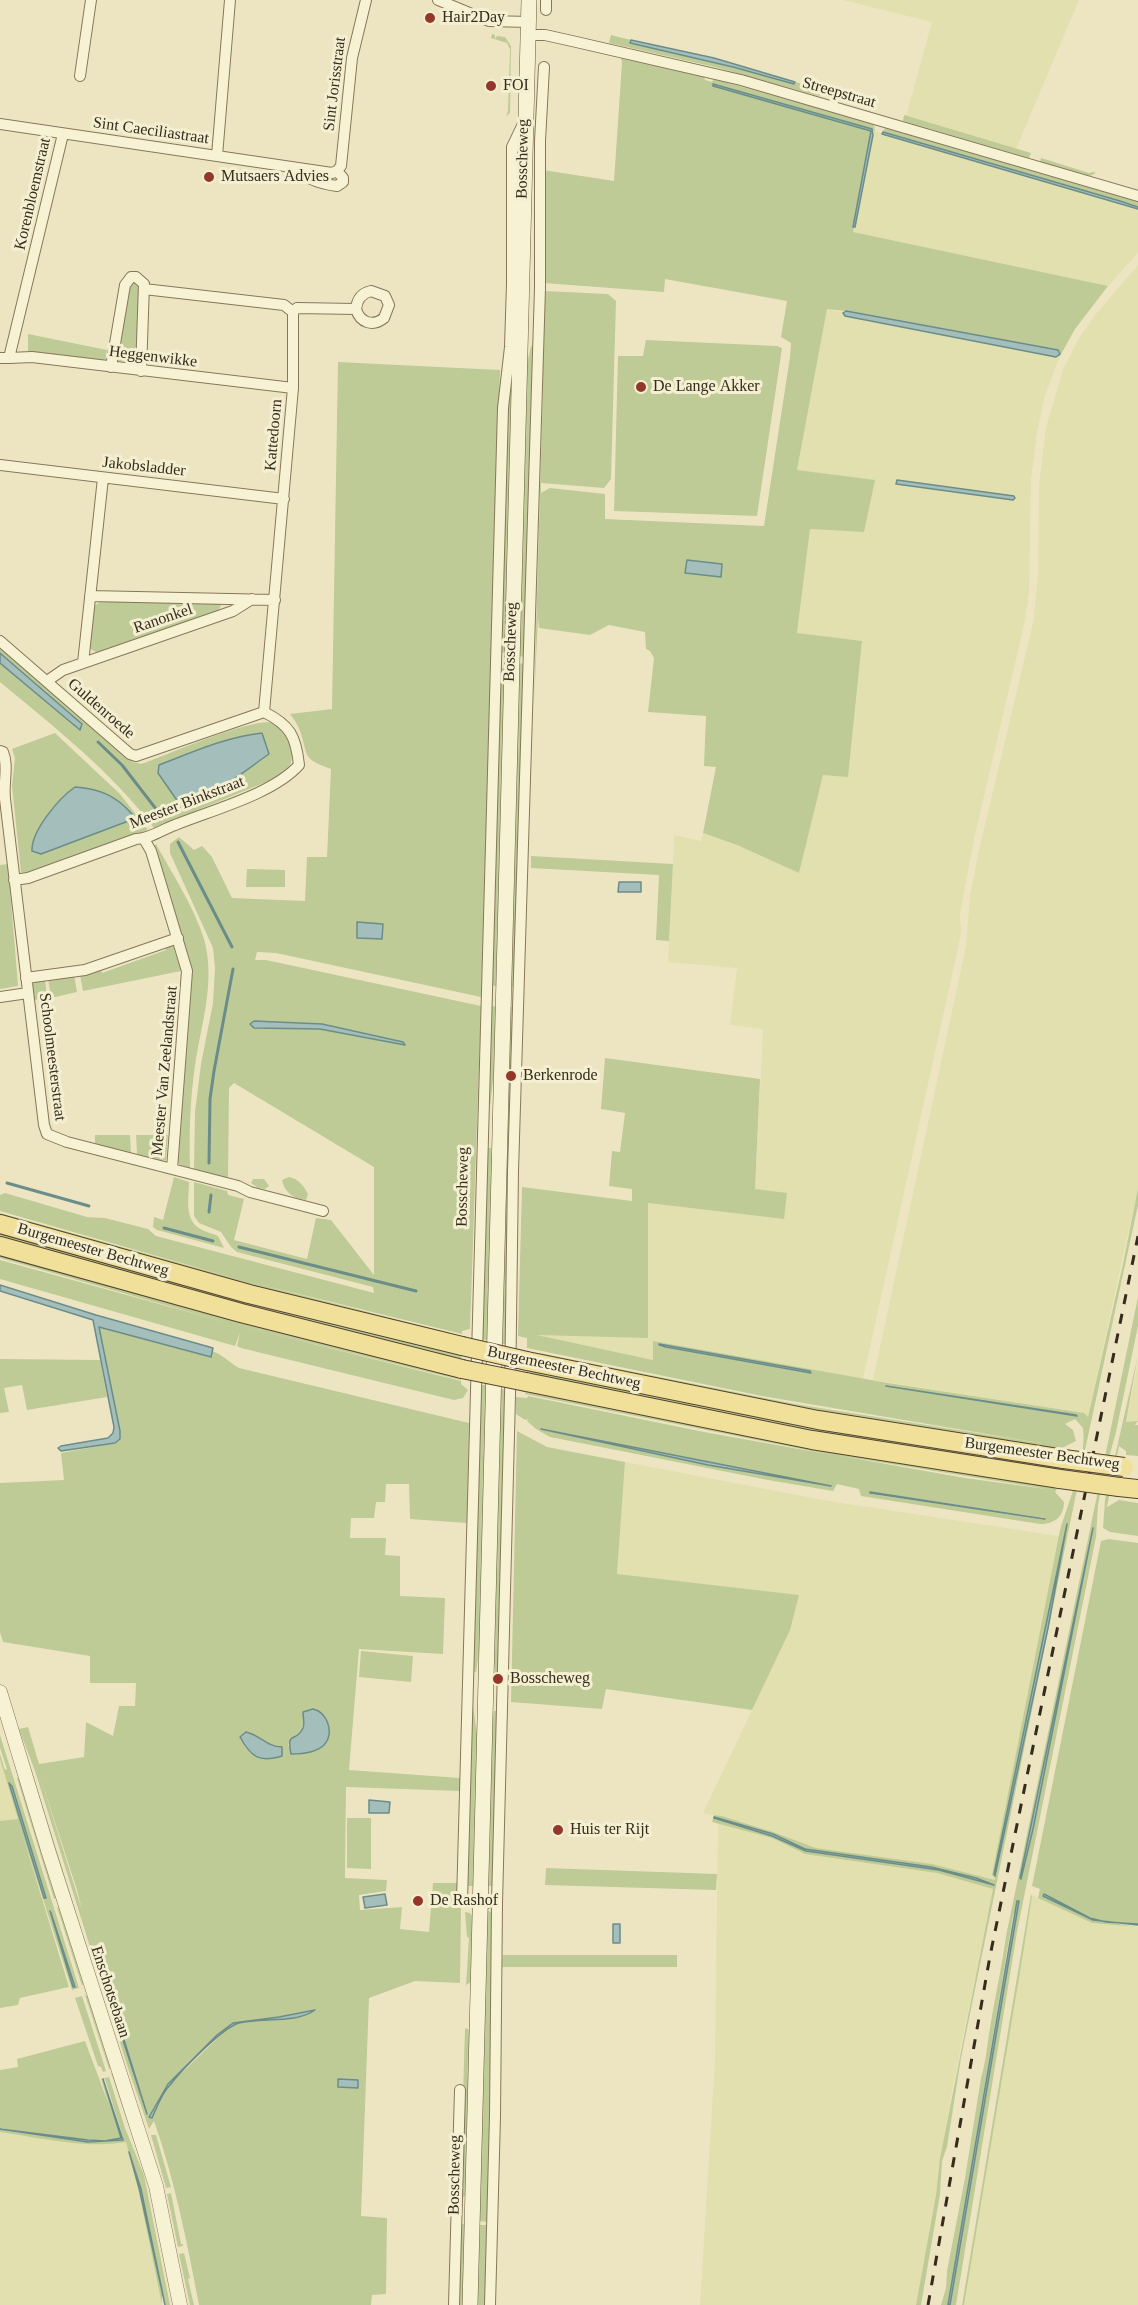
<!DOCTYPE html>
<style>
body{margin:0}
canvas{display:block;background:#ede5c2}
</style>
<canvas width="1138" height="2305"></canvas>
<script>
const ctx = document.querySelector('canvas').getContext('2d');
ctx.lineJoin = 'round';
function paint(path, color) {
  ctx.fillStyle = color;
  ctx.fill(path, 'evenodd');
}
function trace(path, color, width, dash) {
  ctx.strokeStyle = color;
  ctx.lineWidth = width;
  ctx.lineCap = dash ? 'butt' : 'round';
  ctx.setLineDash(dash || []);
  ctx.stroke(path);
}
function label(font, color, halo, rows, align = 'center') {
  ctx.font = font + ' "Times New Roman",serif';
  ctx.lineWidth = 6;
  ctx.setLineDash([]);
  ctx.textBaseline = 'middle';
  ctx.strokeStyle = halo;
  ctx.fillStyle = color;
  for (const [text, x, y, turn = 0] of rows) {
    ctx.save();
    ctx.translate(x, y);
    ctx.rotate((+turn || 0) * Math.PI / 180);
    ctx.textAlign = isNaN(turn) ? turn : align;
    if (halo) ctx.strokeText(text, 0, 0);
    ctx.fillText(text, 0, 0);
    ctx.restore();
  }
}
const farmland = new Path2D(`
 M843 0H1079L1016 149 906 116 932 22Z
 M875 131 1138 209V253L1108 286 852 232 853 227H855L873 132Z
 M1138 265V1188L1088 1417 1083 1413 873 1380 966 946 970 895 979 850 1033 623 1038 576 1039 485 1046 427 1064 367 1079 338 1096 314Z
 M827 309 844 312V315L1060 356 1045 395 1037 432 1031 480 1029 593 1025 621 975 835 960 914 961 932 958 948 863 1379 654 1341V1360L532 1334 648 1337 647 1203 784 1219 755 1190 763 1029 730 1025 737 968 668 962 673 864 674 835 701 841 703 833 737 845 799 873 823 775 848 776 862 641 797 634 810 529 864 532 874 481 797 470ZM897 480 1014 496 1013 500 896 484 895 482Z
 M1138 1363V1421L1129 1423H1126Z
 M625 1462 829 1501 1059 1536 995 1880 932 1864 816 1848 743 1822 703 1813 790 1630 617 1574Z
 M0 1759 10 1792 19 1819 0 1821Z
 M718 1823 772 1838 800 1852 937 1873 993 1889 953 2086 939 2165 936 2195 916 2305H700L715 2059Z
 M1032 1895 1092 1923 1138 1927V2305H964Z
 M0 2132 77 2143 112 2144 126 2142 139 2192 162 2305H0Z`);
const green = new Path2D(`
 M492 34 495 35V39L497 36 505 37 511 46 510 113 506 116 508 111 510 49 507 43 491 38Z
 M611 35 631 40V43L733 67 794 84 795 82 825 89 819 96 715 67 609 43Z
 M621 57 704 77 705 80 712 82 714 79 874 124 875 132 872 129 713 84V86L871 131 853 232 1108 286 1075 329 1060 356H1058L1060 354 846 311 827 309 797 470 875 480 864 532 810 529 797 633 862 641 848 777 823 775 799 873 737 845 703 833 716 767 704 766 706 716 648 712 654 658 650 651 646 649 645 632 609 625 590 635 539 628 538 618 534 703 543 386H540L544 291 608 294 616 301 611 479 604 488 541 483V493L550 488 605 494V519L764 526 790 357 791 343 781 337 787 301 665 279 664 292 544 283 543 170 614 181 622 63Z
 M904 115 1031 153 1029 158 903 121Z
 M885 128 1138 202V207L883 132 881 134Z
 M518 146H520L505 652 503 653 499 649Z
 M1041 158 1089 173 1093 172 1091 171 1096 173 1090 176 1040 162Z
 M135 281 139 283 137 362 117 361 129 286Z
 M28 334 107 350 105 362 28 353Z
 M646 340 777 346 782 348 757 516 614 511 618 356H643Z
 M531 346 536 347 525 656 518 657 526 368Z
 M338 362 500 370 481 997 276 953 257 952 255 960H266L481 1006 470 1329 462 1331V1334L246 1281 451 1333 450 1337 363 1317 0 1218V1213L244 1281 0 1211V1195L5 1193 87 1217 105 1218 148 1229 156 1236 374 1293 373 1287 237 1252 231 1247 221 1232 199 1223 194 1216V1182L227 1191 228 1195 244 1199 234 1240 307 1259 316 1218 331 1220 374 1275V1167L234 1083 229 1088 228 1178 194 1169 195 1112 201 1064 213 1003 215 968 213 948 170 853V844L179 837 194 850 202 846 212 857 232 898 305 901 307 857H327L331 769C301 758 309 757 300 731 298 725 294 719 290 714L332 709Z
 M103 600 219 602 221 605 218 612 99 654 89 648 94 606Z
 M0 647 133 762 141 764C165 756 254 716 274 723 284 727 289 739 291 749 295 767 285 772 271 780L154 828C111 771 54 727 0 682Z
 M518 663 524 664 513 987 511 986Z
 M501 668 505 669 496 986H494L491 984Z
 M55 733 120 794 148 830 24 873 21 872 12 786 15 758 12 749Z
 M156 844C172 874 194 906 204 939 216 982 201 1024 195 1066 190 1100 189 1134 190 1168L179 1164 177 1159 191 970 153 848Z
 M531 856 673 864 669 941 656 940 659 875 531 868Z
 M8 864 18 986 0 989V865Z
 M247 869 285 870V887H246Z
 M169 945 173 946 181 971 83 991 80 975 101 969 102 973 166 950 165 946Z
 M74 975 77 992 51 998 48 978Z
 M45 979 47 998 34 1000 32 985 36 981Z
 M493 1006 496 1007V1056L490 1106H487L491 1007Z
 M510 1007H514L507 1344H502L501 1364H505L501 1365V1389L506 1390 501 1677H496L492 1649Z
 M605 1058 760 1079 755 1189 787 1193 784 1219 648 1203V1338L537 1335 653 1360V1341L888 1383 1084 1413 1088 1417 1123 1264 1138 1188V1205L1085 1450 961 2058 947 2147 942 2161 940 2194 921 2305H916L936 2195 940 2158 993 1889 937 1873 805 1854 772 1838 712 1822 714 1815 722 1816 773 1832 816 1848 932 1864 995 1880V1878L992 1875 1060 1530C1069 1501 1087 1458 1083 1428L1075 1419 1065 1424 1073 1430 1076 1441 1062 1448 1053 1447 1052 1450 827 1414 538 1357 539 1353 795 1404 1052 1445 762 1396 527 1348V1338L518 1336 522 1187 632 1201V1189L609 1186 612 1151 620 1152 625 1113 601 1109ZM660 1344 810 1371 811 1373 666 1347 659 1346ZM886 1386 1076 1415 1077 1416ZM1062 1555 996 1875 994 1874ZM714 1817 773 1834 805 1849 931 1867 993 1885 939 1870 806 1851 772 1836Z
 M488 1122V1148H491L493 1169 480 1645 476 1672 470 1671 480 1385H485L486 1361H482L486 1358 487 1340 481 1339Z
 M95 1135H130L131 1153 95 1144Z
 M136 1135H168L166 1160 162 1161 137 1154Z
 M174 1177 189 1182C189 1196 184 1219 199 1228 204 1232 212 1233 218 1236L224 1248 157 1230 153 1227 154 1217 163 1220Z
 M289 1177C299 1179 303 1185 308 1194L306 1200C294 1199 284 1192 282 1180Z
 M253 1179H264L269 1186 265 1189 258 1188 251 1183Z
 M0 1231 462 1353 461 1360 358 1336 0 1239Z
 M0 1252 461 1376V1380L233 1324 461 1381V1384L468 1390 463 1398 454 1400 241 1348 237 1346 240 1333 235 1346 0 1279V1260L232 1324 0 1258Z
 M1138 1297V1326L1116 1432 1104 1476 1098 1505 1096 1537 1017 1932 956 2305H950L1018 1901 1013 1916 948 2305H941L946 2288 947 2271 965 2178 981 2078C986 2062 987 2045 990 2028 995 1997 1002 1966 1006 1936ZM1068 1652 1021 1879 1020 1877Z
 M99 1327 210 1357 212 1351C222 1354 230 1363 239 1368L469 1423 467 1523 410 1519 409 1484H386L385 1502H376L374 1518H351L350 1538H386L385 1555 400 1556V1596L445 1598 443 1654 359 1649 349 1770 460 1778V1791L346 1787 345 1878 387 1880 386 1891 359 1895 360 1910 402 1907 400 1929 429 1932 433 1883H457L461 1907 460 1983 415 1981 369 1998 361 2216 387 2218 386 2294 372 2295 371 2305H199C187 2242 175 2181 154 2121L149 2129 127 2065 35 1771 19 1729 28 1727 39 1764 84 1757 86 1722 113 1736 119 1706H135L136 1683H90V1656L3 1642 0 1632V1483L64 1480 61 1453 115 1443 120 1439V1431ZM305 1711 326 1717 329 1731 314 1751 292 1754 288 1744 302 1730ZM256 1736 273 1747H281L250 1753 240 1737ZM39 1773 77 1890 82 1910ZM315 2010 286 2018 240 2022 227 2029 169 2085 158 2106 149 2116 164 2090 192 2059 233 2023 279 2017Z
 M1138 1355 1126 1422 1138 1421 1135 1425H1138V1456L1126 1455V1451L1119 1446 1107 1507 1119 1500 1138 1503V1536L1110 1532 1103 1528 1105 1500Z
 M0 1359 100 1360 107 1397 27 1410 22 1385 4 1388 9 1412 0 1413Z
 M526 1367 1063 1465 1061 1473 790 1428 526 1374Z
 M525 1391 1059 1486 1055 1492 1064 1502C1064 1517 1054 1524 1040 1524L861 1496 859 1489 837 1484 833 1491 768 1480 550 1437 536 1429 527 1421 528 1419 525 1420 516 1414V1397L527 1398 528 1396 704 1432 832 1455 525 1394ZM549 1431V1430L831 1486 708 1465ZM835 1455 1053 1490 965 1478ZM871 1492 1045 1518V1519L870 1494Z
 M517 1431 547 1447 625 1462 617 1574 799 1595 790 1630 752 1710 606 1689 602 1709 511 1702Z
 M1109 1539 1138 1543V1924L1096 1920 1044 1894 1043 1896 1093 1920 1138 1927 1092 1923 1038 1898 1040 1889 1032 1886 1101 1541Z
 M361 1651 413 1656 411 1682 359 1677Z
 M473 1706 478 1740 474 1886H468Z
 M494 1711H500L493 1886H486L490 1738Z
 M0 1735 79 1988 72 1990 21 1830 69 1987 20 1998 18 2005 0 2008V1821L18 1819 0 1759V1754L5 1770 7 1769 0 1748ZM11 1783 46 1897V1898L10 1784ZM50 1911 51 1913 75 1986 73 1987Z
 M32 1772 96 1976H92L29 1776Z
 M17 1778 22 1779 58 1897 54 1899Z
 M347 1818H371V1869L347 1868Z
 M546 1868 717 1874 716 1890 545 1885Z
 M1031 1894 1032 1896 1023 1954 964 2305H962Z
 M57 1907 61 1908 85 1981 82 1986Z
 M487 1910 492 1913 493 1985 488 2222 477 2221Z
 M465 1912 470 1913 473 1917 471 1982 466 1985 469 1938 467 1937Z
 M503 1955H677V1967H502Z
 M85 1995 90 1997 113 2068 109 2069Z
 M82 1996 106 2071 103 2072 101 2067 98 2066 75 1998Z
 M465 2028 470 2030 466 2195 462 2198 460 2197Z
 M85 2041 109 2105 101 2079 109 2077 125 2128 144 2175 170 2305H165L141 2189 132 2159 162 2294V2305L139 2192 126 2142C85 2149 41 2138 0 2132V2129L63 2138 0 2128V2070L18 2067 17 2059ZM105 2079 123 2137 122 2138C105 2144 90 2142 72 2138L105 2141 121 2138 103 2080Z
 M114 2072 148 2173 175 2305H173L150 2189 111 2073Z
 M151 2135H156L171 2187 166 2188Z
 M171 2193 181 2244H183V2246L178 2247 167 2194Z
 M461 2224H465L463 2305H459Z
 M477 2225H487L485 2305H475Z
 M184 2253 190 2278 188 2279 194 2305H190L179 2254Z`);
const water = new Path2D(`
 M631 40 714 58 795 82 794 84 733 67 630 43Z
 M713 84 872 129 873 135 855 227H853L871 131 713 86Z
 M883 132 1120 201 1138 207V209L882 134Z
 M846 311 1058 350 1060 354 1056 357 845 316 843 313Z
 M897 480 1014 496 1015 498 1013 500 896 484Z
 M687 560 722 564 721 577 685 573Z
 M0 653 82 724 80 730 0 663Z
 M262 733 269 754C241 773 212 801 176 799L158 773 159 765C193 752 226 737 262 733Z
 M75 787C100 789 115 795 132 814L131 820 41 854 32 851C31 831 59 798 75 787Z
 M619 882H641V892H618Z
 M357 922 383 924 382 939 357 938Z
 M254 1021 322 1024 403 1042 405 1045 320 1029 254 1028 250 1024Z
 M0 1285 96 1315 213 1348 211 1357 99 1327 120 1431V1439L115 1443 61 1451 58 1448 61 1446 108 1438 113 1433 114 1427 93 1320 0 1291Z
 M659 1344 810 1371 811 1373 666 1347 659 1345Z
 M886 1386 1076 1415 1077 1416Z
 M541 1429 831 1486 708 1465Z
 M870 1493V1492L1045 1519Z
 M1067 1524 1048 1628 995 1876 994 1874Z
 M1093 1528 1033 1829 1021 1879 1020 1878Z
 M313 1709C327 1712 335 1733 324 1745 316 1753 302 1754 291 1754 286 1729 296 1744 303 1728 305 1723 303 1718 303 1712Z
 M246 1732C260 1735 267 1747 282 1747V1756C259 1763 251 1757 240 1737Z
 M9 1783 12 1786 46 1898H44Z
 M369 1800 390 1802 389 1813H369Z
 M714 1817 773 1834 805 1849 931 1867 976 1878 994 1885 939 1870 806 1851 772 1836 714 1818Z
 M385 1894 387 1905 365 1908 363 1897Z
 M1044 1894 1090 1918 1106 1922 1138 1924V1925L1093 1920 1043 1896Z
 M1017 1901H1019L950 2305H948Z
 M50 1911 51 1913 75 1987H73Z
 M613 1924H620V1943H613Z
 M105 1985H107L147 2114 146 2111Z
 M315 2010C296 2024 262 2017 239 2023 223 2027 181 2071 170 2085 162 2093 157 2107 152 2118L149 2117 168 2084 217 2035 233 2023 279 2017Z
 M103 2079 123 2140 88 2142 0 2129 88 2140 105 2141 121 2138Z
 M338 2079 358 2080V2088L338 2087Z
 M129 2152 141 2189 165 2305 139 2188Z`);
const stream = new Path2D(`
 M98 742 122 765 163 818
 M178 842 232 947
 M209 1163 210 1099 214 1071 233 969
 M7 1183 89 1206
 M209 1212 211 1195
 M164 1228 213 1241
 M239 1247 416 1291`);
const minor = new Path2D(`
 M438 0 489 21 529 22
 M546 10V0
 M528 35H545L572 41 741 80 1138 196
 M80 76 91 0
 M0 124 332 173 337 171
 M217 156 230 0
 M297 168C305 180 322 184 337 186L343 182V178L337 171
 M337 171 341 166 352 58 366 0
 M144 289 284 305 293 312V388L264 712
 M293 312 297 308 356 309C360 323 373 327 384 318L389 305 385 296 371 291C362 293 357 299 356 309
 M0 358H9L63 134
 M9 358 32 357 293 388
 M111 367 125 285 131 277H136L144 284 141 371
 M0 465 284 499
 M90 596 275 600
 M0 641 130 754 136 756 264 712
 M83 663 103 478
 M47 681 63 670 233 611 252 599
 M0 751 3 752C9 766 3 783 5 799L44 1125 47 1134 67 1142 238 1186 250 1192 323 1211
 M144 839 151 851 187 971 172 1169
 M14 880 28 878 136 839C150 839 163 829 175 825 212 810 273 794 299 765 296 736 290 725 264 712
 M26 978 85 970 178 938
 M0 997 28 993
 M487 1903 462 1901 503 408 510 347 512 284V147L523 124
 M454 2305 460 2090
 M490 2305 495 2116 497 1903 510 1395 513 1171 540 288V141L544 67`);
const tertiary = new Path2D(`
 M0 1692 48 1850 156 2186 180 2305`);
const secondary = new Path2D(`
 M470 2305 529 0`);
const primary = new Path2D(`
 M0 1224 249 1294 462 1346
 M0 1246 241 1313 462 1369
 M527 1361 818 1420 1064 1459
 M526 1382 812 1440 1060 1479
 M1119 1487 1138 1489`);
const rail = new Path2D(`
 M928 2305 990 1956 1138 1236`);
const primaryBridge = new Path2D(`
 M462 1346 527 1361
 M462 1369 526 1382
 M1064 1459 1124 1467
 M1060 1479 1119 1487`);
const markers = [
 [430,18,6,"#94372b"],
 [491,86,6,"#94372b"],
 [209,177,6,"#94372b"],
 [641,387,6,"#94372b"],
 [511,1076,6,"#94372b"],
 [498,1679,6,"#94372b"],
 [558,1830,6,"#94372b"],
 [418,1901,6,"#94372b"]
];
const poiNames = [
 ["Hair2Day",442,18],
 ["FOI",503,86],
 ["Mutsaers Advies",221,177],
 ["De Lange Akker",653,387],
 ["Berkenrode",523,1076],
 ["Bosscheweg",510,1679],
 ["Huis ter Rijt",570,1830],
 ["De Rashof",430,1901]
];
const streetNames = [
 ["Sint Jorisstraat",335,84,-83],
 ["Streepstraat",839,93,16],
 ["Sint Caeciliastraat",151,131,8],
 ["Bosscheweg",523,159,-89],
 ["Korenbloemstraat",33,194,-77],
 ["Heggenwikke",153,357,7],
 ["Kattedoorn",274,435,-85],
 ["Jakobsladder",144,467,6],
 ["Ranonkel",163,619,-19],
 ["Bosscheweg",511,642,-88],
 ["Guldenroede",101,709,41],
 ["Meester Binkstraat",187,803,-21],
 ["Schoolmeesterstraat",52,1057,83],
 ["Meester Van Zeelandstraat",165,1071,-85],
 ["Bosscheweg",463,1187,-89],
 ["Burgemeester Bechtweg",93,1250,16],
 ["Burgemeester Bechtweg",564,1368,12],
 ["Burgemeester Bechtweg",1042,1454,8],
 ["Enschotsebaan",110,1992,72],
 ["Bosscheweg",455,2175,-89]
];
paint(farmland, '#e2e0af');
paint(green, '#becb96');
paint(water, '#a4bfbb');
trace(water, '#6b8d89', 1.5);
trace(stream, '#6b8d89', 3);
trace(minor, '#867759', 12);
trace(tertiary, '#867759', 15);
trace(secondary, '#68583d', 16);
trace(primary, '#54442e', 20);
trace(minor, '#f8f2d5', 10);
trace(tertiary, '#f8f2d5', 14);
trace(secondary, '#f8f2d5', 15);
trace(primary, '#f0e09a', 18);
trace(rail, '#362c1d', 3, [10, 10]);
trace(primaryBridge, '#54442e', 20, []);
trace(primaryBridge, '#f0e09a', 18);
for (const [x, y, r, color] of markers) {
  const dot = new Path2D();
  dot.arc(x, y, r, 0, 2 * Math.PI);
  ctx.fillStyle = color;
  ctx.fill(dot);
  trace(dot, '#f4efd1', 2);
}
label('16px', '#362c1d', '#f4efd1', poiNames, 'left');
label('16px', '#362c1d', '#f4efd1', streetNames);
</script>
